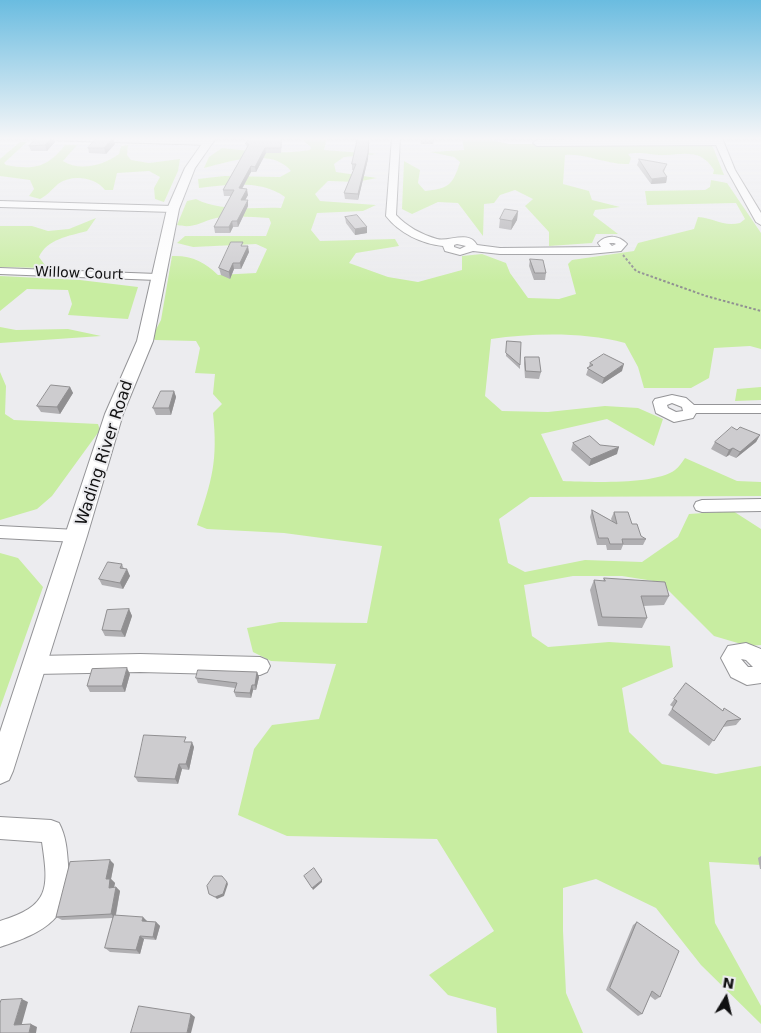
<!DOCTYPE html>
<style>
body{margin:0}
#map{position:relative;width:761px;height:1033px;overflow:hidden;background:#ececef;font-family:"DejaVu Sans",sans-serif}
canvas{display:block}
.north{position:absolute;left:701px;top:973px;width:50px;height:50px;-webkit-text-stroke:4px #ececef;paint-order:stroke;rotate:9deg;font-size:14px;font-weight:700;line-height:20px;text-align:center;color:#111112}
.north::after{content:'';display:block;margin:auto;width:18px;height:22px;background:#111112;clip-path:polygon(50% 0,100% 100%,50% 72%,0 100%)}
</style>
<div id="map">
<canvas width="761" height="1033"></canvas>
<div class="north">N</div>
</div>
<script>
const ctx = document.querySelector('canvas').getContext('2d');
ctx.lineJoin = 'round';
function paint(path, color) {
  ctx.fillStyle = color;
  ctx.fill(path, 'evenodd');
}
function trace(path, color, width, dash) {
  ctx.strokeStyle = color;
  ctx.lineWidth = width;
  ctx.lineCap = dash ? 'butt' : 'round';
  ctx.setLineDash(dash || []);
  ctx.stroke(path);
}
function label(font, color, halo, rows, align = 'center') {
  ctx.font = font + ' "DejaVu Sans",sans-serif';
  ctx.lineWidth = 4;
  ctx.setLineDash([]);
  ctx.textBaseline = 'middle';
  ctx.strokeStyle = halo;
  ctx.fillStyle = color;
  for (const [text, x, y, turn = 0] of rows) {
    ctx.save();
    ctx.translate(x, y);
    ctx.rotate((+turn || 0) * Math.PI / 180);
    ctx.textAlign = isNaN(turn) ? turn : align;
    if (halo) ctx.strokeText(text, 0, 0);
    ctx.fillText(text, 0, 0);
    ctx.restore();
  }
}
const green = new Path2D(`
 M300 138H327L324 150 377 154 344 157 334 164 336 172 377 178 356 182 328 181 315 194 320 201 376 205 363 211 317 213 311 230 320 241 395 239 399 246 356 253 349 263 388 277 418 282 462 270V256L482 254 506 263 510 273 528 298 559 299 576 294 568 264 572 260 634 251 638 243 694 229 698 217C714 218 723 227 740 223L745 219 736 203 647 205 645 191 705 190 710 187 711 180 727 183 761 233V349L750 346 714 348 709 378 691 388H644L638 367 625 343C583 332 534 333 491 339L485 396 502 411 548 412 605 406 638 408 663 419 654 446 607 419 541 434 563 481C588 482 656 485 675 470 679 467 682 462 685 458L737 481 761 482V496L530 497 499 519 508 563 525 572 585 560 642 562 678 537 689 514 733 511 761 529V645L748 646 714 636 660 582 622 576H573L524 585 532 636 548 647 609 642 670 646 673 667 622 688 629 732 662 764 716 774 761 766V865L709 862 715 923 761 1006V1024L701 965 656 908 596 879 563 888V931L566 993 583 1033H497L496 1008 448 995 429 975 494 931 437 839 287 836 238 815 254 749 272 725 319 719 336 664 271 661 253 652 247 628 280 622 367 623 382 546 284 533 207 529 197 525C212 480 218 461 213 413L222 404 213 394 215 374 195 373 200 348 196 341 155 340 152 337 161 320 172 256C191 255 205 262 218 275L256 273 267 249 256 244 193 247 177 243 185 236H266L271 223 269 218C252 217 233 215 216 218 200 222 194 229 177 225L187 201 196 199C221 212 253 207 281 208L285 197C260 179 227 185 199 188L198 179 224 176 280 177 291 171C271 147 229 162 204 168L209 157 222 148C251 151 281 155 310 150L311 147Z
 M462 138H483L508 144H709L713 147 724 175 713 174 714 170C701 149 686 154 666 155 653 156 641 151 628 154L631 158 629 164C606 165 587 153 565 155L563 184 589 191 592 200 620 207 595 210 593 215 618 234H596L592 243 549 246V232L525 206 533 199 515 190 500 195 494 203 484 204 483 236 458 203 438 202 412 214 402 209 404 161 420 170 418 183 425 191C448 189 453 185 460 162L454 157 430 152 464 150Z
 M20 142H27L4 163 6 165C34 170 47 168 65 145H77L63 161C80 172 104 165 119 154L121 146 128 145 127 155 131 160 149 163 180 159 178 171 164 202 155 199 154 188 160 177 149 171 117 173 113 190H105C95 177 72 174 58 184 51 190 49 194 40 199L29 196 34 189 30 180 0 176V159Z
 M96 218 87 231C69 236 47 239 39 257L47 268 0 267V226H32L48 231 69 229Z
 M0 276 80 280 138 287 128 319 68 315 72 304 68 290 27 289 0 311Z
 M0 327 16 330 68 329 101 336 0 343Z
 M0 372 6 386 5 414 14 420 98 424 100 430 52 496 37 509 0 520Z
 M761 387V400L735 401 737 389Z
 M0 553 18 558 43 587 0 708Z`);
const path = new Path2D(`
 M623 255 636 271 706 296 761 311`);
const minor = new Path2D(`
 M44 138 209 139 213 142 209 145 48 140Z
 M392 138H400L396 215C406 226 422 235 437 239 449 242 469 230 477 245L500 248 601 247 598 243C606 234 619 235 627 244L621 251 590 254H500L473 251 460 255 445 251 443 246C422 244 399 233 386 216ZM609 243H614L616 244 612 246ZM457 244 466 246 460 249 454 247V245Z
 M714 138H722L735 170 761 213V225L756 222 727 170 716 145 537 146 533 143 537 140Z
 M0 201 173 206 178 209 173 212 0 207Z
 M0 268 157 274 163 277 157 280 0 274Z
 M672 395 686 398 694 405H761V413H696L693 418 674 422 656 413 653 402 655 399ZM672 403 682 407 683 411 676 412 668 408 667 405Z
 M761 499V511L702 512 696 510 694 506 696 502 702 500Z
 M0 526 77 530 83 532 85 536 83 540 77 542 0 538Z
 M746 643 761 649V683L747 685 731 677 721 658 728 646ZM741 659 746 660 753 667H748Z
 M140 654 260 657 267 660 270 666 267 672 260 675 140 672 35 674 28 671 25 665 28 659 35 656Z
 M0 817 51 820 59 823C66 836 67 850 68 864 74 918 45 932 0 947V921C50 906 49 889 42 842L0 839Z`);
const major = new Path2D(`
 M206 138H216L195 168 179 209 153 341 123 414 87 536 13 771 9 780 0 784V732L105 414 137 341 167 209 185 168Z`);
const wall = new Path2D(`
 M113 138 115 144 106 154 89 153 88 148Z
 M282 138 281 153H266L256 172H251L242 189 248 195 245 200H248V206L238 227H233L230 233H215L214 227 231 196H224L223 190 247 148 246 144Z
 M355 138H369L368 159 358 200 345 199 344 193 354 170H352V164L357 142H355Z
 M420 138H434L433 144H421Z
 M55 142 47 151H31L29 146Z
 M639 159 667 164 664 172 667 177 666 183 651 184 637 165Z
 M518 211 517 220 511 230 499 228 500 219Z
 M345 217 367 227V233L355 235 346 223Z
 M243 246 249 252 241 269H234L230 279 221 275 219 268Z
 M530 259 546 273 545 280H534L529 266Z
 M507 341 520 365V369L506 356Z
 M525 357 541 372 539 379 525 378 524 363Z
 M590 363 622 371 602 384 586 375Z
 M70 387 73 393 60 414 41 412 37 406Z
 M174 391 176 397 171 415H156L153 408Z
 M737 430 760 435 756 442 736 458 729 455 726 457 711 449 715 442Z
 M573 443 600 445 617 454 589 466 571 450Z
 M592 510 612 521 611 519 614 512 632 524 641 536 646 539 643 545H623L621 550H607L606 545H597L590 517Z
 M122 564 124 569 130 576 123 589 102 585 99 579Z
 M604 578 669 596 664 605 643 606 647 618 642 628 598 626 590 590 594 580 603 581Z
 M129 609 132 616 125 637 105 636 102 630Z
 M257 672 259 677 256 690H253L251 698 236 697 234 692 235 688 198 683 196 678Z
 M130 674 125 692H90L87 686Z
 M686 683 722 710 741 719 736 725 723 727 709 746 668 715 673 707 670 705Z
 M188 742 194 747 189 770 182 769 178 784 138 782 135 777Z
 M761 856V869H760L758 858Z
 M114 864 111 879 115 883 114 887H116L120 891 116 915 147 921 156 922 160 926 156 940 144 939 140 954 110 952 105 948 113 918 62 920 56 917Z
 M637 922 660 997 655 1000 650 996 642 1014 638 1016 606 990 633 925Z`);
const shadedWall = new Path2D(`
 M52 138H54L55 142 47 151 45 145Z
 M113 138 115 144 106 154 104 148Z
 M369 138 368 159 358 200V194Z
 M265 148 266 153 256 172 255 167Z
 M251 166V172L239 194V188Z
 M667 177 666 183 651 184 652 179Z
 M247 189 248 195 242 206 241 200Z
 M248 200V206L238 227 237 221Z
 M518 211 517 220 511 230 512 221Z
 M232 221 233 227 230 233 229 227Z
 M367 227V233L355 235V229Z
 M248 246 249 252 241 269 240 263Z
 M233 263 234 269 230 279 229 272Z
 M624 364 622 371 602 384 604 378Z
 M70 387 73 393 60 414 57 407Z
 M174 391 176 397 171 415 169 408Z
 M760 435 756 442 736 458 740 452Z
 M619 447 617 454 589 466 591 459Z
 M733 448 729 455 726 457 729 450Z
 M127 569 130 576 123 589 120 583Z
 M129 609 132 616 125 637 121 631Z
 M127 668 130 674 125 692 122 686Z
 M257 672 259 677 256 690 255 685Z
 M252 685 253 690 251 698 250 693Z
 M192 742 194 747 189 770 186 764Z
 M179 764 182 769 178 784 175 779Z
 M110 860 114 864 111 879 115 883 113 892 109 888 106 879Z
 M322 880V882L313 890 312 888Z
 M227 882 228 884 224 896 217 899 215 897Z
 M116 887 120 891 115 918 111 914Z
 M143 917 147 921 146 925 142 921Z
 M156 922 160 926 156 940 153 937Z
 M140 936 144 939 140 954 136 950Z
 M22 999 28 1002 21 1027 14 1025Z
 M191 1014 195 1017 191 1033H187Z
 M31 1024 37 1027 36 1033H29Z`);
const building = new Path2D(`
 M37 138H52L45 145 29 146Z
 M97 138H113L104 148H88Z
 M249 138H281V148H265L255 167 251 166 239 188 247 189 241 200H248L237 221H232L229 227H214L234 190H223L249 144H246Z
 M358 138H369L368 153 358 194 344 193 356 164H352Z
 M639 159 667 164 663 171 667 177 652 179Z
 M505 209 518 211 512 221 500 219Z
 M357 215 367 227 355 229 345 217Z
 M231 242H243L241 246H248L240 263H233L229 272 219 268Z
 M530 259 543 260 546 273H535Z
 M507 341 521 342 520 365 506 353Z
 M604 354 624 364 604 378 587 368 593 365 590 363Z
 M525 357H539L541 372 526 371Z
 M51 385 70 387 57 407 37 406Z
 M161 391H174L169 408H153Z
 M732 427 737 430 740 427 760 435 740 452 733 448 729 450 715 442Z
 M590 436 600 445 619 447 591 459 573 443Z
 M592 510 617 524 614 512H628L632 524H637L641 536 646 539H622L623 544H610L608 538H599Z
 M108 562 122 564 120 568 127 569 120 583 99 579Z
 M604 578 665 582 669 596H641L647 618 602 617 594 580 605 581Z
 M129 609 121 631 102 630 107 610Z
 M127 668 122 686H87L92 669Z
 M198 670 257 672 255 685H252L250 693 234 692 237 683 196 678Z
 M686 683 723 711 724 708 741 719 727 721 714 741 672 709 677 701 674 699Z
 M144 735 186 737 184 742H192L186 764H179L175 779 135 777Z
 M110 860 106 879H110L109 888 116 887 111 914 56 917 70 862Z
 M314 868 322 880 312 888 304 876Z
 M214 876H222L227 882 223 894 215 897 209 894 207 886Z
 M114 915 143 917 142 921 156 922 153 937 140 936 136 950 105 948Z
 M637 922 679 951 660 997 652 991 642 1014 610 988Z
 M22 999 14 1025 31 1024 29 1033H0V1003L1 1000Z
 M139 1006 191 1014 187 1033H131Z`);
const farStreetnames = [
 ["Willow Court",79,274,2]
];
const streetNames = [
 ["Wading River Road",105,453,-72]
];
paint(green, '#c8eda1');
trace(minor, '#949497', 2);
trace(major, '#949497', 2);
trace(path, '#909092', 2, [2.5, 2]);
paint(minor, '#fff');
paint(major, '#fff');
paint(wall, '#b0afb2');
paint(shadedWall, '#908f91');
paint(building, '#cdcccf');
trace(building, '#908f91', 1);
const sky = ctx.createLinearGradient(0, 0, 0, 283);
sky.addColorStop(0, '#6abce0');
sky.addColorStop(0.49, '#f6f6f8');
sky.addColorStop(1, '#f6f6f800');
ctx.fillStyle = sky;
ctx.fillRect(0, 0, 761, 283);
label('14px', '#111112', '#ececef', farStreetnames);
label('16px', '#111112', '#ececef', streetNames);
</script>
